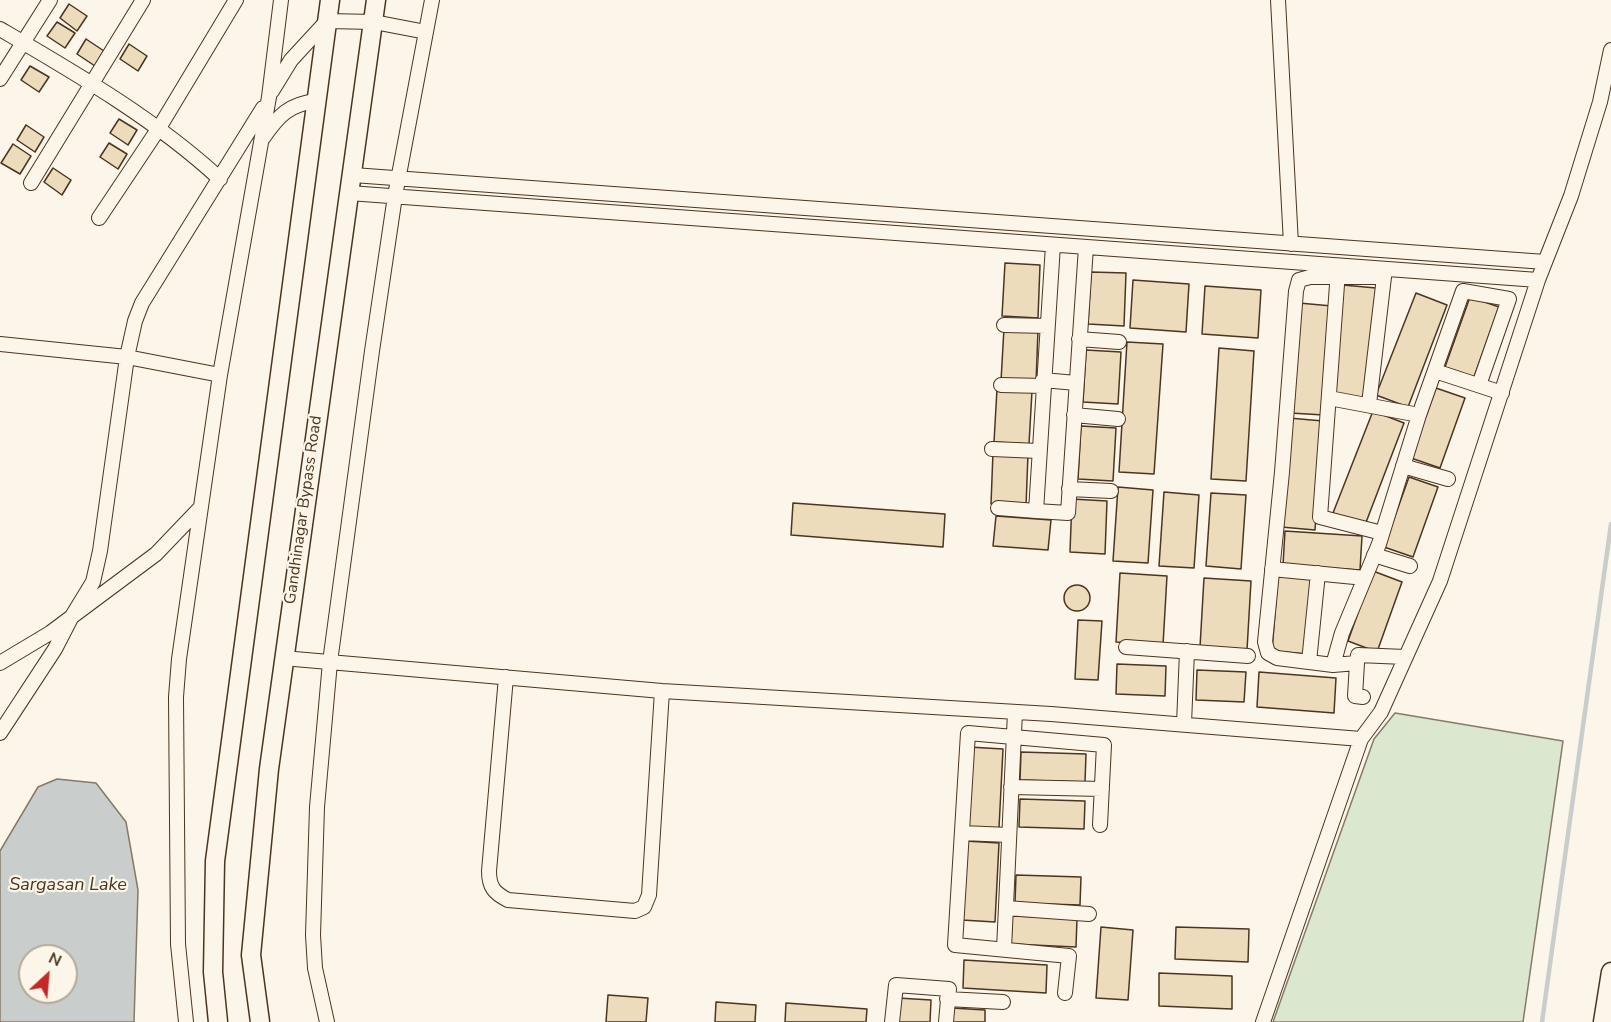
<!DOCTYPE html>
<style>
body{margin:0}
#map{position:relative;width:1611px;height:1022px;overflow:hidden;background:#fbf6e9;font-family:"Nunito Sans",sans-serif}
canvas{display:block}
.north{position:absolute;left:18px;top:944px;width:60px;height:60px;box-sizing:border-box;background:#fbf6e9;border:2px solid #b4a999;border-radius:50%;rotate:26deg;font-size:16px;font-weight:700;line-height:24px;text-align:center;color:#4a3520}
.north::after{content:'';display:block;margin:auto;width:21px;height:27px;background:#c62828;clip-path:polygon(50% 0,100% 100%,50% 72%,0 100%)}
</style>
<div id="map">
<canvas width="1611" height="1022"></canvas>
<div class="north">N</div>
</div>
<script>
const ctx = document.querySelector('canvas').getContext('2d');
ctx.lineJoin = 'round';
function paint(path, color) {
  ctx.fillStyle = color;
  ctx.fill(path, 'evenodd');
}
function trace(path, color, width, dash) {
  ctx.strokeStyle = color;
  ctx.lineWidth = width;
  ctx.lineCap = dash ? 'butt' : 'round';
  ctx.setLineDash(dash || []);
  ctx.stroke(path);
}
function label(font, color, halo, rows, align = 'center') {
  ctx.font = font + ' "Nunito Sans",sans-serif';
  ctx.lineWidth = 4.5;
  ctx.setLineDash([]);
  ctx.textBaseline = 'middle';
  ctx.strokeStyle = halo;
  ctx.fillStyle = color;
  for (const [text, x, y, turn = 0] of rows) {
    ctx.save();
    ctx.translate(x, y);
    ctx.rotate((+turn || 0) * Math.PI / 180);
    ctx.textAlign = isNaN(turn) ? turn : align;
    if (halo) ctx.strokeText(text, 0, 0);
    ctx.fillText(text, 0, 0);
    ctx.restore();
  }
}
const green = new Path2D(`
 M1395 713 1563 741 1523 1022H1273L1374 739Z`);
const water = new Path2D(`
 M57 779 96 783 126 822 138 890 134 1022H0V851L38 787ZM30 956H66V992H30Z`);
const stream = new Path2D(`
 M1542 1022 1611 524`);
const building = new Path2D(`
 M69 4 87 16 77 31 60 18Z
 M57 22 75 33 65 48 47 36Z
 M86 39 104 51 95 66 77 54Z
 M129 44 147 56 138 71 120 59Z
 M30 66 49 77 39 92 21 80Z
 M119 119 137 130 128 145 110 133Z
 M26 125 44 137 35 152 17 140Z
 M109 143 127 154 118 169 100 157Z
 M13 144 31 156 20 174 1 163Z
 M53 168 71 180 62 195 44 182Z
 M1005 263 1040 265 1038 318 1002 316Z
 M1091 272 1126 273 1124 326 1088 324Z
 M1133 280 1189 284 1186 332 1130 328Z
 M1343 285 1376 288 1368 398 1334 395Z
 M1205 286 1261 290 1258 338 1202 334Z
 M1416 293 1447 305 1408 407 1376 395Z
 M1470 297 1499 307 1474 377 1445 367Z
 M1299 303 1332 306 1324 415 1290 413Z
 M1004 328 1038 330 1036 383 1001 381Z
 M1127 342 1163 344 1154 474 1119 472Z
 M1219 348 1254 351 1246 481 1211 479Z
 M1086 350 1121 352 1118 404 1083 402Z
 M1436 388 1465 398 1440 468 1411 458Z
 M997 389 1032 391 1029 444 994 442Z
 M1373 411 1404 423 1365 525 1333 513Z
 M1289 418 1323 421 1315 530 1281 527Z
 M1081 426 1116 428 1113 481 1078 479Z
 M993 452 1028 454 1026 506 991 504Z
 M1409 477 1438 487 1413 557 1384 547Z
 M1118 487 1153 490 1148 563 1113 561Z
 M1164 492 1199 495 1194 568 1159 566Z
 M1211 493 1246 495 1241 569 1206 566Z
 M1072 499 1107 501 1105 554 1070 552Z
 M793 503 945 514 943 547 791 535Z
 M996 516 1051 520 1048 550 993 546Z
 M1285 531 1362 536 1360 570 1283 565Z
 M1373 571 1402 582 1377 652 1348 641Z
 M1120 573 1167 576 1163 645 1116 642Z
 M1278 576 1313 579 1308 654 1272 651Z
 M1204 578 1251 581 1247 650 1200 647Z
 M1064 598a13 13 0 1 1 26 0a13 13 0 1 1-26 0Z
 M1078 620 1102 621 1098 680 1075 679Z
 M1117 664 1166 666 1165 696 1116 694Z
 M1197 670 1246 672 1244 702 1196 700Z
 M1259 672 1336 678 1334 713 1257 707Z
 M969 747 1003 749 999 828 966 827Z
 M1021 752 1086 754 1085 782 1020 780Z
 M1020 799 1085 801 1084 829 1019 827Z
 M965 841 999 843 995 922 962 920Z
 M1016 875 1081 877 1080 905 1015 903Z
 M1012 916 1077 918 1076 947 1011 944Z
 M1101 927 1133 930 1128 1000 1096 998Z
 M1176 927 1249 929 1248 962 1175 959Z
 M964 960 1047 965 1046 993 963 988Z
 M1159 973 1232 976V1009L1159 1006Z
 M608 995 648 998 646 1022H606Z
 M898 998 931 1000 930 1022H896Z
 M716 1002 756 1005 755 1022H715Z
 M786 1003 867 1009 866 1022H785Z
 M952 1008 985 1010V1022H951Z`);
const street = new Path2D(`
 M1278 0 1291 244
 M0 29C77 74 155 119 220 179
 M0 79 50 0
 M272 91 291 60 327 21 374 22 426 32
 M263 138C278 116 289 104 316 101
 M353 175 1545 262
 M31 183 143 0
 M349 193 1538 280
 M99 218 159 128 236 0
 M1053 245 1036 511 1068 513 1086 247
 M1338 271 1320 517 1382 533
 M1004 325 1047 326
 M1079 339 1119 342
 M0 344 127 357 220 375
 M1435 371 1502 393
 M1043 380 1076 383
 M1001 385 1043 386
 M1329 398 1419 415
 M1369 404 1384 277H1310L1299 280 1296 291 1282 472 1265 642 1268 653 1277 658 1333 665 1342 633 1379 544 1419 415 1463 291 1509 299 1479 385
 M1074 415 1118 419
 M992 449 1039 451
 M1403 466 1448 479
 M1069 489 1111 491
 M998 508 1036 511
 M1374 555 1410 566
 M1272 569 1365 578
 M1126 647 1248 656
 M283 658 662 691 1051 714 1361 739
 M1309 662 1318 573
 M0 663 50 633 156 554 201 507
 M1357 663 1355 696 1363 697
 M1333 665 1357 663 1358 655 1405 657
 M506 677 489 871C489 887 494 893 508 900L635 911 644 907 649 895 662 691
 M1184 724 1187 651
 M0 733 55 649 71 618 93 582 100 551 127 357 135 321 142 303 263 108
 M1011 787 1102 789
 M962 833 1009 835
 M1006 908 1089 914
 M1004 949 1015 712
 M1065 993 1069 956 955 945 968 733 1104 745 1100 825
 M947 999 1003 1002
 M186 1022 178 944 176 697 179 659 220 375 269 97 281 0
 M327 1022 315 968 313 935 317 807 330 662 372 351 395 196 432 0
 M892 1022 896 985 949 989 946 1022
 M1263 1022 1361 739 1381 712 1440 581 1538 280 1571 196 1600 102 1611 50`);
const secondary = new Path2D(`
 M218 1022 213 972 215 861 330 0
 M260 1022 251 955 269 769 376 0
 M1603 1022 1611 972`);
const streetNames = [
 ["Gandhinagar Bypass Road",304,510,-82]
];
const waterNames = [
 ["Sargasan Lake",68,886]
];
paint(green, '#dce7d0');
trace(green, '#887966', 1.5);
paint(water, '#c9cecd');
trace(water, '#887966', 1.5);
trace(stream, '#c9cecd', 4.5);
paint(building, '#ecdcbc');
trace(building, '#4a3520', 1.5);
trace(street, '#4a3520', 16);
trace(secondary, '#4a3520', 21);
trace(street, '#fbf6e9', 14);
trace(secondary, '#fbf6e9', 18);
label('16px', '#4a3520', '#fbf6e9', streetNames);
label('italic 18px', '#4a3520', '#fbf6e9', waterNames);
</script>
